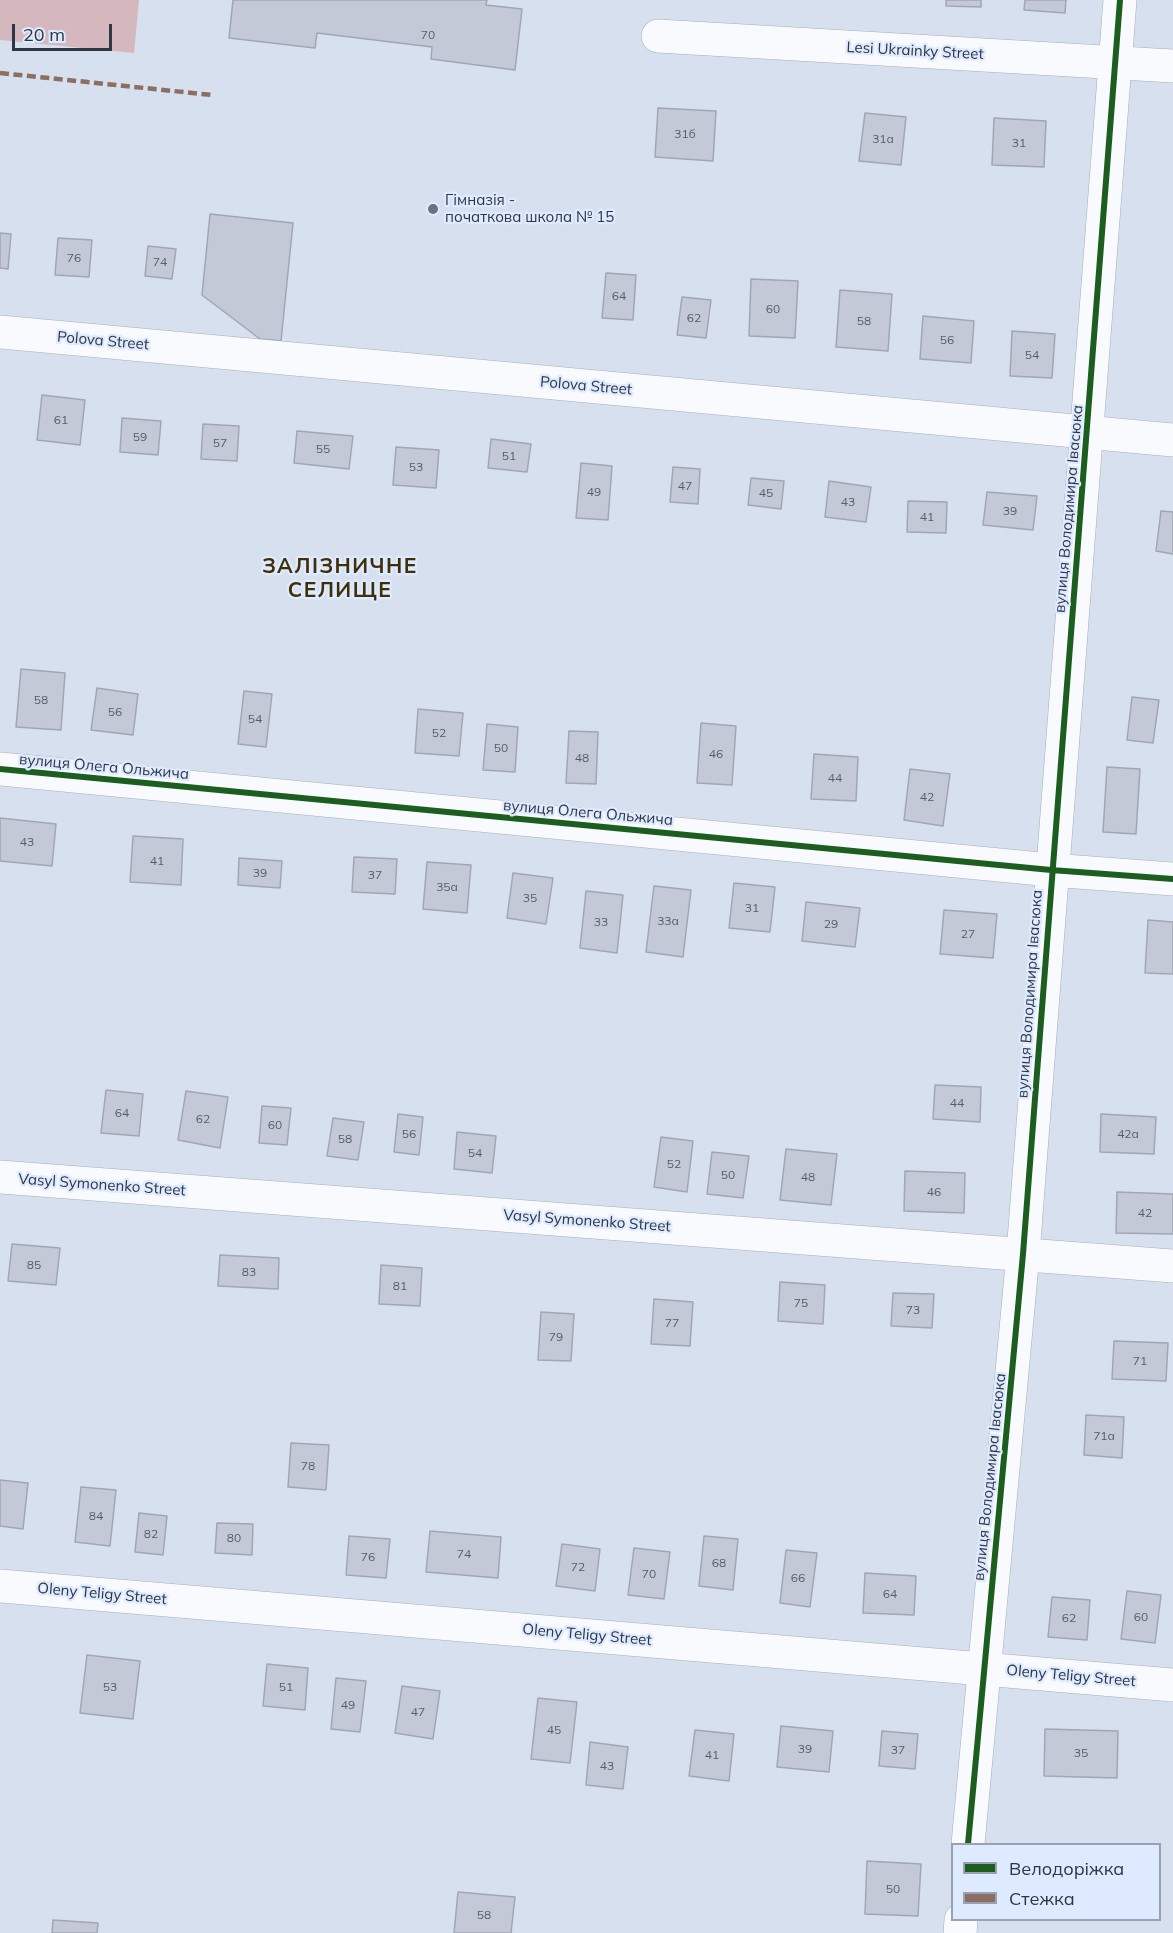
<!DOCTYPE html>
<meta charset="utf-8">
<style>
body{margin:0}
#map{position:relative;width:1173px;height:1933px;overflow:hidden;background:#d7e0ef;font-family:Mulish,sans-serif}
canvas{display:block}
.legend{position:absolute;left:951px;top:1843px;width:210px;height:78px;box-sizing:border-box;background:#deeaff;border:2px solid #98a2b4;margin:0;padding:8px 10px;list-style:none;font-size:18px;color:#2f3644}
.legend li{display:flex;align-items:center;gap:12px;height:30px}
.legend b{width:30px;border:2px solid #98a2b4}
.scale{position:absolute;left:12px;top:24px;width:100px;height:27px;box-sizing:border-box;border:3px solid #2f3644;border-top:0;padding-left:8px;font-size:18px;line-height:21px;white-space:nowrap;color:#2f3644;-webkit-text-stroke:4px #deeaff;paint-order:stroke}
</style>
<div id="map">
<canvas width="1173" height="1933"></canvas>
<ul class="legend">
<li><b style="height:8px;background:#1b5e20"></b>Велодоріжка</li>
<li><b style="height:8px;background:#8d6e63"></b>Стежка</li>
</ul>
<div class="scale">20 m</div>
</div>
<script>
const ctx = document.querySelector('canvas').getContext('2d');
ctx.lineJoin = 'round';
function paint(path, color) {
  ctx.fillStyle = color;
  ctx.fill(path, 'evenodd');
}
function trace(path, color, width, dash) {
  ctx.strokeStyle = color;
  ctx.lineWidth = width;
  ctx.lineCap = dash ? 'butt' : 'round';
  ctx.setLineDash(dash || []);
  ctx.stroke(path);
}
function label(font, color, halo, rows, align = 'center') {
  ctx.font = font + ' Mulish,sans-serif';
  ctx.lineWidth = 4.5;
  ctx.setLineDash([]);
  ctx.textBaseline = 'middle';
  ctx.strokeStyle = halo;
  ctx.fillStyle = color;
  for (const [text, x, y, turn = 0] of rows) {
    ctx.save();
    ctx.translate(x, y);
    ctx.rotate((+turn || 0) * Math.PI / 180);
    ctx.textAlign = isNaN(turn) ? turn : align;
    if (halo) ctx.strokeText(text, 0, 0);
    ctx.fillText(text, 0, 0);
    ctx.restore();
  }
}
const green = new Path2D(`
 M0 0H139L134 53 0 40Z`);
const building = new Path2D(`
 M233 0H487L486 5 522 9 515 70 431 59 432 47 317 33 315 48 229 38Z
 M946 0H981V7L946 6Z
 M1025 0H1066L1065 13 1024 10Z
 M658 108 716 111 713 161 655 157Z
 M865 113 906 117 901 165 859 161Z
 M994 118 1046 121 1044 167 992 165Z
 M210 214 293 223 281 341 260 339 202 295Z
 M0 233 11 234 8 269 0 268Z
 M58 238 92 240 89 277 55 275Z
 M148 246 176 249 172 279 145 276Z
 M606 273 636 275 633 320 602 318Z
 M751 279 798 281 795 338 749 336Z
 M840 290 892 294 888 351 836 347Z
 M682 297 711 300 706 338 677 335Z
 M923 316 974 321 971 363 920 359Z
 M1012 331 1055 334 1052 378 1010 376Z
 M42 395 85 400 80 445 37 440Z
 M122 418 161 421 158 455 120 452Z
 M203 424 239 426 237 461 201 459Z
 M297 431 353 436 349 469 294 463Z
 M491 439 531 444 527 472 488 468Z
 M396 447 439 450 436 488 393 485Z
 M581 463 612 466 608 520 576 518Z
 M673 467 700 469 698 504 670 502Z
 M751 478 784 481 781 509 748 505Z
 M829 481 871 487 866 522 825 517Z
 M987 492 1037 496 1033 530 983 525Z
 M908 501 947 502 946 533 907 532Z
 M1161 511 1173 512V554L1156 551Z
 M21 669 65 673 61 730 16 727Z
 M97 688 138 694 133 735 91 730Z
 M244 691 272 694 266 747 238 744Z
 M1132 697 1159 700 1153 743 1127 740Z
 M418 709 463 713 459 756 415 753Z
 M701 723 736 726 732 785 697 783Z
 M487 724 518 727 515 772 483 770Z
 M569 731 598 732 596 784 566 783Z
 M814 754 858 757 856 801 811 799Z
 M1107 767 1140 769 1136 834 1103 832Z
 M910 769 950 774 943 826 904 820Z
 M0 818 56 824 52 866 0 861Z
 M133 836 183 839 181 885 130 882Z
 M354 857 397 859 395 894 352 892Z
 M239 858 282 861 280 888 238 885Z
 M427 862 471 865 467 913 423 909Z
 M513 873 553 878 546 924 507 918Z
 M734 883 775 887 770 932 729 928Z
 M654 886 691 890 683 957 646 952Z
 M586 891 623 895 617 953 580 948Z
 M806 902 860 908 855 947 802 941Z
 M944 910 997 914 993 958 940 954Z
 M1148 920 1173 922V974L1145 973Z
 M935 1085 981 1087 980 1122 933 1119Z
 M106 1090 143 1094 139 1136 101 1133Z
 M186 1091 228 1097 220 1148 178 1140Z
 M262 1106 291 1108 287 1145 259 1143Z
 M398 1114 423 1117 419 1155 394 1152Z
 M1101 1114 1156 1117 1154 1154 1100 1152Z
 M333 1118 364 1122 358 1160 327 1156Z
 M457 1132 496 1136 492 1173 454 1169Z
 M661 1137 693 1141 687 1192 654 1187Z
 M786 1149 837 1154 831 1205 780 1200Z
 M712 1152 749 1156 743 1198 707 1194Z
 M905 1171 965 1173 964 1213 904 1211Z
 M1117 1192 1173 1194V1234L1116 1233Z
 M12 1244 60 1248 56 1285 8 1281Z
 M220 1255 279 1258 278 1289 218 1286Z
 M381 1265 422 1268 420 1306 379 1304Z
 M780 1282 825 1285 823 1324 778 1321Z
 M893 1293 934 1294 932 1328 891 1326Z
 M654 1299 693 1302 690 1346 651 1344Z
 M541 1312 574 1314 571 1361 538 1360Z
 M1114 1341 1168 1343 1166 1381 1112 1379Z
 M1086 1415 1124 1417 1122 1458 1084 1455Z
 M291 1443 329 1445 326 1490 288 1487Z
 M0 1480 28 1483 23 1529 0 1526Z
 M81 1487 116 1490 110 1546 75 1542Z
 M139 1513 167 1516 163 1555 135 1552Z
 M217 1523 253 1524 252 1555 215 1553Z
 M430 1531 501 1537 498 1578 426 1572Z
 M349 1536 390 1539 386 1578 346 1575Z
 M704 1536 738 1539 733 1590 699 1586Z
 M562 1544 600 1549 595 1591 556 1586Z
 M634 1548 670 1552 664 1599 628 1595Z
 M786 1550 817 1553 810 1607 780 1603Z
 M865 1573 916 1576 914 1615 863 1613Z
 M1127 1591 1161 1595 1155 1643 1121 1639Z
 M1052 1597 1090 1600 1087 1640 1048 1637Z
 M87 1655 140 1661 133 1719 80 1713Z
 M267 1664 308 1668 305 1710 263 1706Z
 M336 1678 366 1681 360 1732 331 1729Z
 M402 1686 440 1691 433 1739 395 1733Z
 M538 1698 577 1702 570 1763 531 1759Z
 M781 1726 833 1731 829 1772 777 1767Z
 M1045 1729 1118 1731 1117 1778 1044 1776Z
 M695 1730 734 1734 729 1781 689 1776Z
 M882 1731 918 1734 915 1769 879 1766Z
 M590 1742 628 1747 623 1789 586 1785Z
 M867 1861 921 1864 918 1916 865 1914Z
 M458 1892 515 1897 511 1933H454Z
 M53 1920 98 1923 97 1933H52Z`);
const street = new Path2D(`
 M658 36 1173 66
 M0 332 1173 440
 M0 769 1051 870 1173 879
 M0 1586 1173 1685`);
const secondary = new Path2D(`
 M0 1177 1173 1266
 M968 1844 1023 1254 1120 0
 M960 1933 961 1920`);
const quiet = new Path2D(`
 M0 73 212 95`);
const cycleway = new Path2D(`
 M0 769 1051 870 1173 879
 M968 1844 1023 1254 1120 0`);
const markers = [
 [433,209,6,"#6a7280"]
];
const numberNames = [
 ["70",428,35],
 ["31б",685,134],
 ["31а",883,139],
 ["31",1019,143],
 ["76",74,258],
 ["74",160,262],
 ["64",619,296],
 ["60",773,309],
 ["62",694,318],
 ["58",864,321],
 ["56",947,340],
 ["54",1032,355],
 ["61",61,420],
 ["59",140,437],
 ["57",220,443],
 ["55",323,449],
 ["51",509,456],
 ["53",416,467],
 ["47",685,486],
 ["49",594,492],
 ["45",766,493],
 ["43",848,502],
 ["39",1010,511],
 ["41",927,517],
 ["58",41,700],
 ["56",115,712],
 ["54",255,719],
 ["52",439,733],
 ["50",501,748],
 ["46",716,754],
 ["48",582,758],
 ["44",835,778],
 ["42",927,797],
 ["43",27,842],
 ["41",157,861],
 ["39",260,873],
 ["37",375,875],
 ["35а",447,887],
 ["35",530,898],
 ["31",752,908],
 ["33а",668,921],
 ["33",601,922],
 ["29",831,924],
 ["27",968,934],
 ["44",957,1103],
 ["64",122,1113],
 ["62",203,1119],
 ["60",275,1125],
 ["56",409,1134],
 ["42а",1128,1134],
 ["58",345,1139],
 ["54",475,1153],
 ["52",674,1164],
 ["50",728,1175],
 ["48",808,1177],
 ["46",934,1192],
 ["42",1145,1213],
 ["85",34,1265],
 ["83",249,1272],
 ["81",400,1286],
 ["75",801,1303],
 ["73",913,1310],
 ["77",672,1323],
 ["79",556,1337],
 ["71",1140,1361],
 ["71а",1104,1436],
 ["78",308,1466],
 ["84",96,1516],
 ["82",151,1534],
 ["80",234,1538],
 ["74",464,1554],
 ["76",368,1557],
 ["68",719,1563],
 ["72",578,1567],
 ["70",649,1574],
 ["66",798,1578],
 ["64",890,1594],
 ["60",1141,1617],
 ["62",1069,1618],
 ["53",110,1687],
 ["51",286,1687],
 ["49",348,1705],
 ["47",418,1712],
 ["45",554,1730],
 ["39",805,1749],
 ["37",898,1750],
 ["35",1081,1753],
 ["41",712,1755],
 ["43",607,1766],
 ["50",893,1889],
 ["58",484,1915]
];
const streetNames = [
 ["Lesi Ukrainky Street",915,51,3],
 ["Polova Street",103,341,5],
 ["Polova Street",586,386,5],
 ["вулиця Володимира Івасюка",1069,509,-85],
 ["вулиця Олега Ольжича",104,767,5],
 ["вулиця Олега Ольжича",588,813,5],
 ["вулиця Володимира Івасюка",1030,994,-86],
 ["Vasyl Symonenko Street",102,1185,4],
 ["Vasyl Symonenko Street",587,1221,4],
 ["вулиця Володимира Івасюка",990,1477,-84],
 ["Oleny Teligy Street",102,1594,5],
 ["Oleny Teligy Street",587,1635,5],
 ["Oleny Teligy Street",1071,1676,5]
];
const poiNames = [
 ["Гімназія -",445,200],
 ["початкова школа № 15",445,217]
];
const districtNames = [
 ["ЗАЛІЗНИЧНЕ",340,567],
 ["СЕЛИЩЕ",340,591]
];
paint(green, '#d4b8be');
paint(building, '#c4c9d7');
trace(building, '#a2a6b4', 1.5);
trace(street, '#a6adba', 34);
trace(secondary, '#a6adba', 34);
trace(street, '#f9fafd', 33);
trace(secondary, '#f9fafd', 33);
trace(quiet, '#8d6e63', 4.5, [9, 4.5]);
trace(cycleway, '#1b5e20', 6);
for (const [x, y, r, color] of markers) {
  const dot = new Path2D();
  dot.arc(x, y, r, 0, 2 * Math.PI);
  ctx.fillStyle = color;
  ctx.fill(dot);
  trace(dot, '#deeaff', 2);
}
label('12px', '#565c6a', null, numberNames);
label('15px', '#2f3644', '#deeaff', streetNames);
label('15px', '#2f3644', '#deeaff', poiNames, 'left');
ctx.letterSpacing = '1.5px';
label('bold 21px', '#412f06', '#deeaff', districtNames);
ctx.letterSpacing = '0px';
</script>
